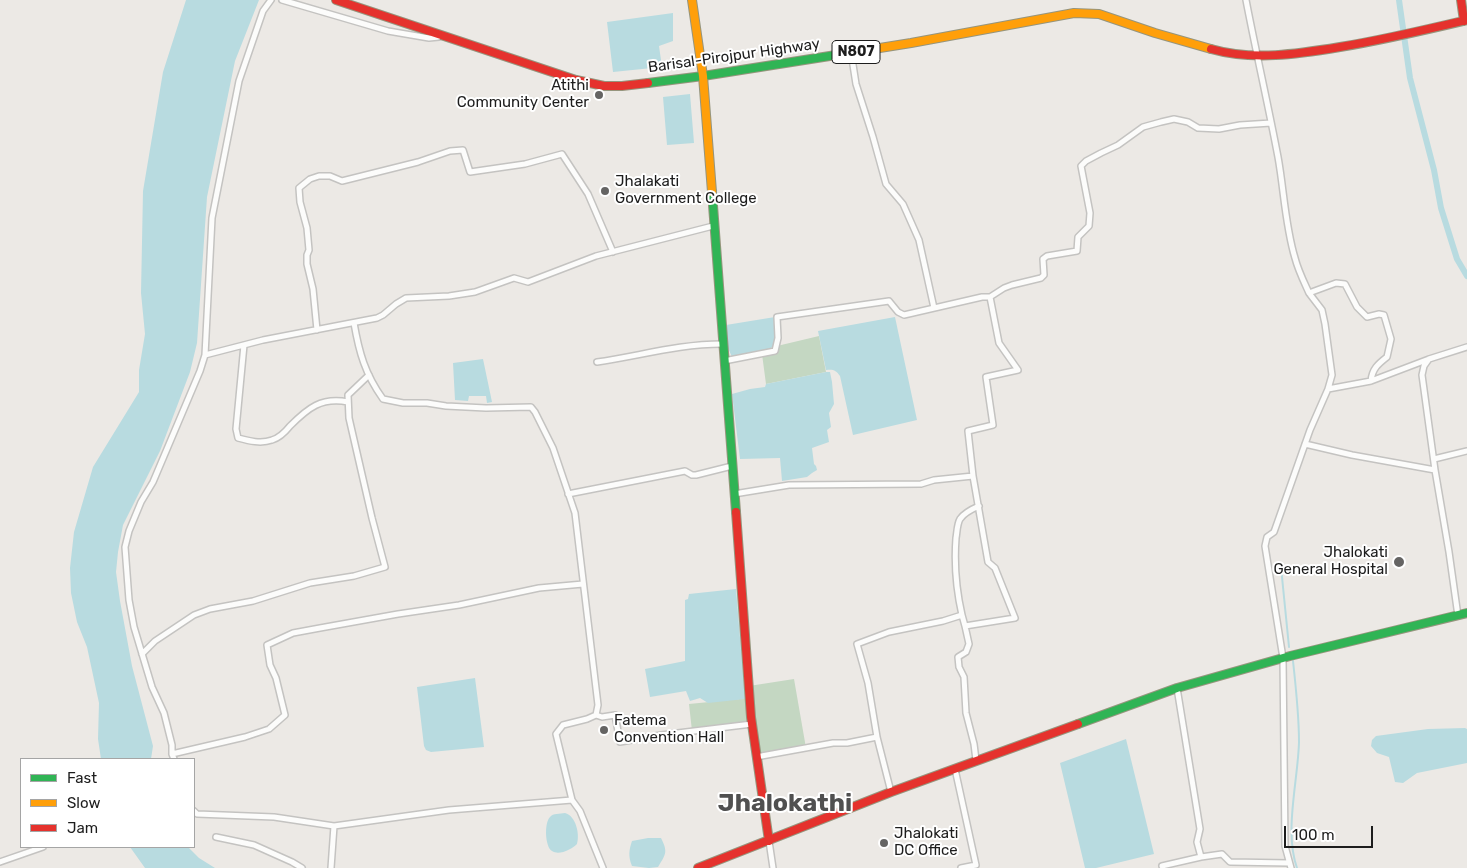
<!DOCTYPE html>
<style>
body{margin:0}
#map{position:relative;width:1467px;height:868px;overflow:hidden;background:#ece9e5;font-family:Rubik,sans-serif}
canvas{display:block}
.legend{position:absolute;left:20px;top:758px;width:175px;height:90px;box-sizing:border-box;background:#fff;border:1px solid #a5a5a5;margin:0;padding:6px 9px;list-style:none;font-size:15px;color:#1d1d1d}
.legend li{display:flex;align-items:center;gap:10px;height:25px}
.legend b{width:25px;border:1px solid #a5a5a5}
.scale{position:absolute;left:1284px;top:826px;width:89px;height:22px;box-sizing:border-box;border:2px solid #1d1d1d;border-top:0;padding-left:6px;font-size:15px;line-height:18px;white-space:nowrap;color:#1d1d1d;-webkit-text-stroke:4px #fff;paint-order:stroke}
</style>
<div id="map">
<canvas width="1467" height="868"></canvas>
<ul class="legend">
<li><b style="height:6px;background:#30b455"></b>Fast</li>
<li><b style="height:6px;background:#ff9f0a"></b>Slow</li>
<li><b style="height:6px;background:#e5322d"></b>Jam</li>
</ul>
<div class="scale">100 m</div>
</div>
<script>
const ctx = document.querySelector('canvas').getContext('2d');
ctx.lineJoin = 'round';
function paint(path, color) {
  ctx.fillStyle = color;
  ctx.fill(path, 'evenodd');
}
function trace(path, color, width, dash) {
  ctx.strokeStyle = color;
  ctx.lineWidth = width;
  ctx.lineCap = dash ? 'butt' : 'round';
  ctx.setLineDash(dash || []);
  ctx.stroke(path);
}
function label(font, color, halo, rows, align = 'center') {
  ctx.font = font + ' Rubik,sans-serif';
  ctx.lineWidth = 4;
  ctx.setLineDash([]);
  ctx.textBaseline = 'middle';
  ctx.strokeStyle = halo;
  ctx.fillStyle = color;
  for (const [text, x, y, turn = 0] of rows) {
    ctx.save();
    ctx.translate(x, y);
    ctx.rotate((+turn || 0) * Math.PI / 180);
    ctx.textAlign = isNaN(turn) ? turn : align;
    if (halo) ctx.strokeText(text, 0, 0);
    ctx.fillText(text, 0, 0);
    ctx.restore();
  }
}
const cemetery = new Path2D(`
 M819 336 826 372 766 384 762 354 768 353 777 346Z
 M794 679 806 748 756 757 753 724 692 731 689 704 750 698 749 686Z`);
const water = new Path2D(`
 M186 0H259L235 61 207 197 197 343 190 372 160 451 123 525 118 552 116 572 120 601 132 666 153 746 151 759H101L98 739 99 703 87 647 77 622 71 593 70 568 74 532 93 467 139 392V370L145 334 141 293 143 191 163 72Z
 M673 13V41L659 46 662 67 613 72 607 22Z
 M690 94 694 143 667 145 663 97Z
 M775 317C775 327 778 343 770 349L732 357 727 346 726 325Z
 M895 317 917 420 853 435 840 376C836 370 833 369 826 370L818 331Z
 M483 359 492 402 487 403 486 396H469L468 401 455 400 453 363Z
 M826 372H830L832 382 834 404 829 413 831 427 827 430 829 442 812 448 814 464 816 466 817 470 812 473 807 477 782 481 780 458 740 459 732 394 750 389 765 387 766 384Z
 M736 589 745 699 708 703 700 698 690 701 686 691 650 697 645 669 685 661V600L688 599 689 594Z
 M475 678 484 747 431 752 426 750 424 746 417 687Z
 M1465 728 1467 729V763L1417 773 1403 783 1395 782 1389 757 1377 753 1371 746 1372 740 1376 736 1428 729Z
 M1126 739 1154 854 1096 868H1085L1060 763Z
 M565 813C576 816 580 834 577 844 572 849 559 856 552 851 545 847 544 823 550 817 553 813 560 814 565 813Z
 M648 838H661C668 852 666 854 658 867L649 868 632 866C628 856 629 850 632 841Z
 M130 847H188L199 858 215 868H145Z`);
const stream = new Path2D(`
 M1281 567 1289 647
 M1293 661C1296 688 1299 715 1299 742 1298 781 1284 831 1297 868`);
const canal = new Path2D(`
 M1399 0 1410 78 1434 170 1441 208 1457 259 1467 276`);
const street = new Path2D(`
 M282 0 388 31 429 38 439 37
 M1246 0C1256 52 1268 104 1278 157 1284 190 1285 225 1295 258 1298 270 1304 282 1309 293L1336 283 1345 284 1357 307 1367 317 1379 314 1384 315 1391 339 1387 357C1378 364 1372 369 1371 381L1328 389 1310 430 1274 532 1267 537 1265 546 1283 658 1285 846 1291 868
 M851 52 856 84 873 137 886 184 903 204 919 240 934 308
 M1309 293 1322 310 1325 324 1332 375 1328 389
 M354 323C359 352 365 374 383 399L403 403H427L446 406 486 408 531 407 535 412 553 448 575 513 598 705 596 715 587 719 563 725 556 734 572 800 580 811 603 868
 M317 330 313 289 307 264V255L309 250 307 228 300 202 299 188 310 179 319 176H330L342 181 418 162 450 151 463 150 470 172 525 164 562 154 588 194 613 252
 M244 345 236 429 238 438C249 441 261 444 272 440 279 438 286 431 290 426 308 408 321 397 348 402
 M205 355 263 340 377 318 383 315 396 304 406 298 449 296 475 292 514 278 528 282 596 256 713 226
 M724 361 775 351 778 338 777 317 889 301 898 312 904 315 982 297H990L1004 288 1012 285 1041 278 1044 275 1043 259 1047 256 1077 251 1078 237 1089 226 1090 213 1081 166 1086 161 1101 153 1118 145 1143 127 1161 122 1174 119 1188 122 1198 128 1219 129 1240 125 1271 123
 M597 362C639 356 679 344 722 344
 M1371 381 1429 359
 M1305 444 1352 455 1435 470 1449 552 1458 616
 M1434 459 1467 451
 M1435 470 1422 375 1424 366 1429 359 1467 347
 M973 476 968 431 993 425 986 377 1018 370 999 343 990 297
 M568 494 685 471 692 475H696L732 466
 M734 494 789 485 921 484 934 480 973 476 988 562 995 568 1015 618 965 626 969 644 966 652 958 657 959 667 964 677 966 713 974 744 976 760
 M962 615C956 589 954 565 956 538 957 533 957 524 960 519 964 513 972 509 979 506
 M142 654 155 641 194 615 210 609 253 601 310 583 354 576 385 567 372 518 349 418 348 395 369 375
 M596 715 602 717 615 715 620 742 661 735 752 724
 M877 737 868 683 857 644 889 632 943 621 962 615 965 626
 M172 754 245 737 269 729 285 715 276 678 270 665 267 645 293 633 320 628 398 614 459 605 539 588 583 584
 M756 757 833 743H847L877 737 891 792
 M174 759 172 754V745L164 713 152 687 134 627 129 600 125 547 129 531 141 502 153 482 200 371 205 355 212 218 239 81 263 11 271 0
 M955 769 976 865 961 868
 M194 811 197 814 274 817 334 826 449 810 572 800
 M216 837 254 845 292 862 302 868
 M769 841 773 868
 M1201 857 1222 854 1230 862 1289 863
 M0 862 43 847
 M1162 866 1201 857 1197 842 1200 829 1177 688
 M331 868 334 826`);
const fast = new Path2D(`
 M648 83 703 76 836 55
 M712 192 736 512
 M1078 724 1177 688 1290 656 1467 613`);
const slow = new Path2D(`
 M692 0 703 76 712 192
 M836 55 911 43 1074 13 1099 14 1155 33 1211 49`);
const jam = new Path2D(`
 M336 0 576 80 604 86H622L648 83
 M1461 0 1464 21
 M1211 49C1253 61 1298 54 1340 47 1383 40 1425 30 1467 20
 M736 512 751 717 769 841
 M698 868 891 792 1078 724`);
const markers = [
 [599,95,5,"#656463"],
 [605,191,5,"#656463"],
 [1399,562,6,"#656463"],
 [604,730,5,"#656463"],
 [884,843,5,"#656463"]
];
const shields = [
 [856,52,48]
];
const shieldNames = [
 ["N807",856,52]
];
const streetNames = [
 ["Barisal-Pirojpur Highway",734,56,-8]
];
const poiNames = [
 ["Atithi",589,86,"right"],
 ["Community Center",589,103,"right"],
 ["Jhalakati",615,182],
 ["Government College",615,199],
 ["Jhalokati",1388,553,"right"],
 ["General Hospital",1388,570,"right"],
 ["Fatema",614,721],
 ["Convention Hall",614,738],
 ["Jhalokati",894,834],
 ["DC Office",894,851]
];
const townNames = [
 ["Jhalokathi",785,804]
];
paint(cemetery, '#c4d7c2');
paint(water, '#b8dbe0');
trace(stream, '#b8dbe0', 2);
trace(canal, '#b8dbe0', 6);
trace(street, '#c4c3c1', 8);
trace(fast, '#96957d', 10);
trace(slow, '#96957d', 10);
trace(jam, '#96957d', 10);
trace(street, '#fcfcfb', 5);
trace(fast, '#30b455', 8);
trace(slow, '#ff9f0a', 8);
trace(jam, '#e5322d', 8);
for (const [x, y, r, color] of markers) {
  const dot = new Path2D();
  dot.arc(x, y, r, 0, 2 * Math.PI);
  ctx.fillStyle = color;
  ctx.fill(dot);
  trace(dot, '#fff', 2);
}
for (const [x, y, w] of shields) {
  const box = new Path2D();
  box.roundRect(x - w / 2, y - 11.5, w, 23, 4);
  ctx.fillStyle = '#fff';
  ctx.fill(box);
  trace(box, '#1d1d1d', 1);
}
label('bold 14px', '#1d1d1d', null, shieldNames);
label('15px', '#1d1d1d', '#fff', streetNames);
label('15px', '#1d1d1d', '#fff', poiNames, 'left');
label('bold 25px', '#505050', '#fff', townNames);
</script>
